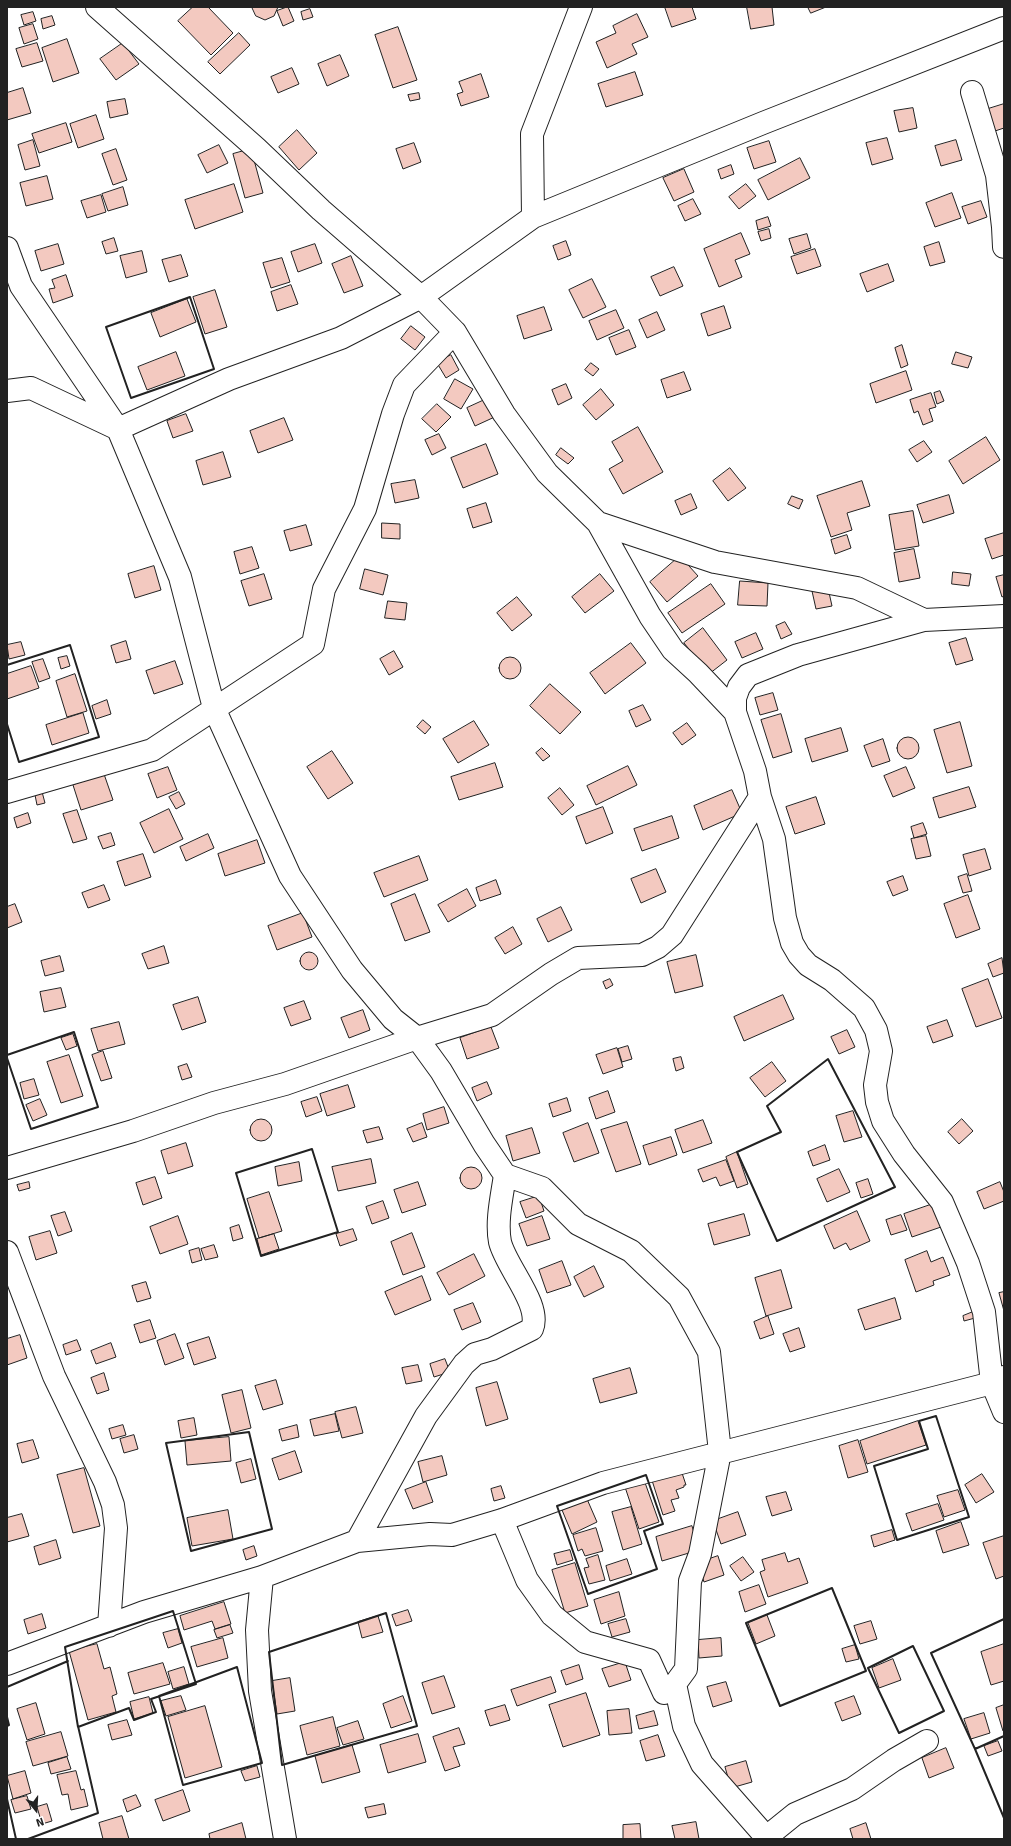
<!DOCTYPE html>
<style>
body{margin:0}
#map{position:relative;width:1011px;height:1846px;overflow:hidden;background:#fff;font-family:Signika,sans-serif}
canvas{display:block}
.frame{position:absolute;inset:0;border:8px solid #222;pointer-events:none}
.north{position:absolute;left:16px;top:1790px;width:40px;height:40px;-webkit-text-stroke:3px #fff;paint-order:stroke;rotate:162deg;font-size:11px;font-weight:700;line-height:16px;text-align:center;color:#222}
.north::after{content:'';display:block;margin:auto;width:14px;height:18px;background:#222;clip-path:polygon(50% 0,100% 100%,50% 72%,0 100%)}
</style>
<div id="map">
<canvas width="1011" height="1846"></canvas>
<div class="frame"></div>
<div class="north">N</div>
</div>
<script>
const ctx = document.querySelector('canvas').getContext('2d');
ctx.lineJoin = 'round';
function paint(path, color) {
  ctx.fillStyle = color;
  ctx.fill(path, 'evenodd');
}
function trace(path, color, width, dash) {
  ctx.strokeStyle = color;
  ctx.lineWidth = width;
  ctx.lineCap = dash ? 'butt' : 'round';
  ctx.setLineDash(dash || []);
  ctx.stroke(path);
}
const building = new Path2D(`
 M193 7H208L233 33 211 55 178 21Z
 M252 7H278L274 16 265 20 256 16Z
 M288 7 294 21 283 26 277 11Z
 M665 7H692L696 19 672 27Z
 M747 7H772L774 25 751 29Z
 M808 7H826L811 13Z
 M310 9 313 17 303 20 301 12Z
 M33 12 36 21 24 25 21 15Z
 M637 14 648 37 632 44 637 54 607 68 596 42 616 33 613 26Z
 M52 16 55 25 43 29 41 19Z
 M33 24 38 39 24 44 19 28Z
 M398 27 417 80 393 88 375 35Z
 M239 33 250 45 220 74 208 62Z
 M67 39 79 73 53 82 42 48Z
 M37 43 43 61 22 67 16 49Z
 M123 43 139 64 116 80 100 59Z
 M340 55 349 76 327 86 318 64Z
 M292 68 299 84 278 93 271 77Z
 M635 72 643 95 606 107 598 84Z
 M481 74 489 97 461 106 457 94 463 92 459 82Z
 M23 88 31 113 7 120V93Z
 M419 93 420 99 410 101 408 95Z
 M125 99 128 114 110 118 107 102Z
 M1004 104V128L995 131 988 109Z
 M913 108 917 128 899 132 894 111Z
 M96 115 104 139 78 148 70 124Z
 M66 123 72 142 39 153 32 134Z
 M297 130 317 153 299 170 279 147Z
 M887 138 893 159 872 165 866 143Z
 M33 140 40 166 25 170 18 145Z
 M956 140 962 160 941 166 935 146Z
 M769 141 776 162 754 169 747 148Z
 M414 143 421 162 403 169 396 149Z
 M219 145 228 163 207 173 198 155Z
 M116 149 127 180 113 185 102 154Z
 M251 149 263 193 245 198 233 154Z
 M800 158 810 178 768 200 758 180Z
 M731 165 734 174 721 179 718 170Z
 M684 169 694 192 674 201 663 178Z
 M47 176 53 199 26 206 20 183Z
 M234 184 243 212 195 229 185 200Z
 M746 184 756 196 739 209 729 197Z
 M123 187 128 205 108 211 102 194Z
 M952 193 961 218 935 227 926 203Z
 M101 195 106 212 87 218 81 201Z
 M693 199 701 214 685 221 678 206Z
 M981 201 987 217 968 224 962 207Z
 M768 217 771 226 758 230 756 221Z
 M769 229 771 238 761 241 758 232Z
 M741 233 750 254 735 260 742 277 719 287 704 249Z
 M807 234 811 248 794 254 789 239Z
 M114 238 118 251 106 254 102 242Z
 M566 241 571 255 558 260 553 246Z
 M939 242 945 262 930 266 924 247Z
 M58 244 64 264 41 271 35 251Z
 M315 244 322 263 298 272 291 252Z
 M815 249 821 266 797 274 791 257Z
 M142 251 147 272 126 278 120 256Z
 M181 255 188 276 169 282 162 260Z
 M351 256 363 286 344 293 332 264Z
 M282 258 290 282 271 288 263 263Z
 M888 264 894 281 867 292 860 274Z
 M674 267 683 286 660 296 651 277Z
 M66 275 73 296 53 303 49 289 55 288 52 280Z
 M592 279 606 307 583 318 569 290Z
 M291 285 298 304 277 311 271 292Z
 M215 290 227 327 205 334 193 297Z
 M187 299 196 322 160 337 151 313Z
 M724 306 731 328 708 336 701 314Z
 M544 307 552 330 524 339 517 316Z
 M616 310 624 328 597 340 589 321Z
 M657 312 665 330 647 338 639 320Z
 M411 326 425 337 415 350 401 339Z
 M629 330 636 347 616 355 609 338Z
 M902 345 908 365 901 368 895 348Z
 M176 352 185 376 147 390 138 367Z
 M956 352 972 357 968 368 952 364Z
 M451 355 459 370 446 378 437 363Z
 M591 363 599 369 593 376 585 370Z
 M906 371 912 390 876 403 870 384Z
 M684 372 691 390 667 398 661 380Z
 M455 379 473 389 461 409 444 399Z
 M566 384 572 398 558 405 552 390Z
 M601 389 614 405 596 420 583 405Z
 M940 391 944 401 937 404 934 393Z
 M931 393 936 407 929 409 933 421 923 425 918 411 914 413 910 400Z
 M491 397 499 415 475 426 467 408Z
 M437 404 451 417 436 432 422 419Z
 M186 414 193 431 173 438 167 421Z
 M284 418 293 440 258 453 250 431Z
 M638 427 663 472 623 494 609 469 623 461 612 442Z
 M439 434 446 448 432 455 425 440Z
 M986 437 1000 460 963 484 949 461Z
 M924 441 932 452 917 462 909 450Z
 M486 444 498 474 463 488 451 458Z
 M561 448 574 458 568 464 556 455Z
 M223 452 231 477 203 485 196 461Z
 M730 468 746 488 728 501 713 481Z
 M415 480 419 498 395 503 391 484Z
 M862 481 870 506 847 513 852 530 831 537 817 496Z
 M691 494 697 508 681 515 675 501Z
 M949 495 954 513 923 523 917 505Z
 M792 496 803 500 799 509 788 504Z
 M486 503 492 522 473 528 467 509Z
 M913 511 919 546 895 550 889 515Z
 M382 523 400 524V539L382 538Z
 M306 525 312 545 290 551 284 531Z
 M1004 533V555L992 559 985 539Z
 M847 535 851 548 835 554 831 540Z
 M252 547 259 568 240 574 234 552Z
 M914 549 920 578 899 582 894 553Z
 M680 556 698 576 667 602 650 582Z
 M154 566 161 590 135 598 128 574Z
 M365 569 388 575 383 595 360 589Z
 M953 572 971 574 969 586 952 584Z
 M264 574 272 599 249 606 241 581Z
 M600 574 614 591 585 613 572 597Z
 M1004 575V596L1002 597 996 577Z
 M740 581 768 583 767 606 738 605Z
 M711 584 725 604 682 633 668 613Z
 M828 588 832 606 816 609 812 591Z
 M517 597 532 615 512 631 497 613Z
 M388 601 407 603 405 620 385 618Z
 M785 622 792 634 781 639 776 626Z
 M703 628 727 660 709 674 684 643Z
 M756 633 763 649 742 658 735 642Z
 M966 638 973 660 956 665 949 643Z
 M126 641 131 659 116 663 111 646Z
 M21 642 25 655 9 659 7 645Z
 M631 643 646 663 605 694 590 673Z
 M394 651 403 667 389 675 380 659Z
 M67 656 70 666 61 669 58 658Z
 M499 668a11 11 0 1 1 22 0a11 11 0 1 1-22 0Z
 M43 659 50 678 39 682 32 662Z
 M175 661 183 684 154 694 146 671Z
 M31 666 39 688 7 699V674Z
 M75 674 87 711 67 717 56 681Z
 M550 684 581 712 560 734 530 706Z
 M773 693 778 710 760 715 755 698Z
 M107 700 111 714 96 719 92 706Z
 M643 705 651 720 636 727 629 711Z
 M83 713 89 733 52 745 46 725Z
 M781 714 792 752 773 758 761 720Z
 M423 720 431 727 425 734 417 727Z
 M474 721 489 745 458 763 443 739Z
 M960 722 972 766 947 773 934 730Z
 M687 723 696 735 682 745 673 733Z
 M841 728 848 751 812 762 805 739Z
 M897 748a11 11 0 1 1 22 0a11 11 0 1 1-22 0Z
 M883 739 890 761 872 767 864 746Z
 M542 748 550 756 543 761 536 753Z
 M332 751 353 783 328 799 307 767Z
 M495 763 503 787 459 800 451 777Z
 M628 766 637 785 596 805 587 786Z
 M168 767 177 790 157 798 148 774Z
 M906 767 915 788 893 797 884 776Z
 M104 774 113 800 81 810 73 785Z
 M969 787 976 807 939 818 933 798Z
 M41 788 45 803 37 805 34 790Z
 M560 788 574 805 562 815 548 798Z
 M732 790 742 813 703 830 694 806Z
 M179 792 185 804 176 809 169 797Z
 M816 797 825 824 795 834 786 807Z
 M603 807 613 833 586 844 576 817Z
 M169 809 183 839 154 853 140 823Z
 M77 810 87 839 73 843 63 814Z
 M28 813 31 823 17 828 14 818Z
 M672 816 679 838 642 851 634 829Z
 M923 823 927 834 914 838 911 827Z
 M111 833 115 845 103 849 98 837Z
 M208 834 214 848 186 861 180 847Z
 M926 836 931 856 916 859 911 839Z
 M257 840 265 863 225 876 218 854Z
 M985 849 991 869 969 876 963 855Z
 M143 854 151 877 125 886 117 862Z
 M419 856 428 880 384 897 374 873Z
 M656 869 666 892 641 903 631 879Z
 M967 874 972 891 963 893 958 877Z
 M903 876 908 890 893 896 887 882Z
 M496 880 501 894 480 901 476 888Z
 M104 885 110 900 88 908 82 893Z
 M467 889 476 906 448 922 438 905Z
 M415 894 430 932 405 941 391 904Z
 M968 895 980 929 956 938 944 904Z
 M15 904 22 922 7 928V907Z
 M561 907 572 930 548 942 537 919Z
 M303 913 312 937 277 950 268 926Z
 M513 927 522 944 505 954 495 938Z
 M164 946 169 963 148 969 142 954Z
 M300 961a9 9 0 1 1 18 0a9 9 0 1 1-18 0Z
 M696 955 703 986 675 993 667 962Z
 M60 956 64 971 45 976 41 961Z
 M1002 958 1004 973 993 977 988 964Z
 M610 979 613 985 606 989 603 982Z
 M988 979 1002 1018 976 1027 962 989Z
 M61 988 66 1007 44 1012 40 992Z
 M783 995 794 1019 744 1041 734 1017Z
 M198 997 206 1022 182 1030 173 1005Z
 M304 1001 311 1019 291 1026 284 1008Z
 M363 1010 370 1030 349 1038 341 1018Z
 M947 1020 953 1036 933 1043 927 1027Z
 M119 1022 125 1044 98 1051 91 1029Z
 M491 1027 499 1048 467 1059 460 1038Z
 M847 1030 855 1047 839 1054 831 1037Z
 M73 1034 77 1046 66 1050 61 1038Z
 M628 1046 632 1059 622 1062 618 1049Z
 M617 1048 623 1067 603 1074 596 1055Z
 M103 1051 112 1078 101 1081 92 1055Z
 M69 1055 83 1096 61 1103 47 1062Z
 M681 1057 684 1068 676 1071 673 1059Z
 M772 1062 786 1081 765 1097 750 1078Z
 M187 1064 192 1077 182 1080 178 1067Z
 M34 1079 39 1095 24 1099 20 1083Z
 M487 1082 492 1094 477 1101 472 1088Z
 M348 1085 355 1107 327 1116 320 1094Z
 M608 1091 615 1112 596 1119 589 1098Z
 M317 1097 322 1111 306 1117 301 1102Z
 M567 1098 571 1111 553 1117 549 1104Z
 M40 1099 47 1115 33 1121 26 1105Z
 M444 1107 449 1123 427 1130 423 1114Z
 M853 1111 862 1137 844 1142 836 1116Z
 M250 1130a11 11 0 1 1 22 0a11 11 0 1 1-22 0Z
 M962 1119 973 1131 959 1144 948 1132Z
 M703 1120 712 1143 683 1153 675 1130Z
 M627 1122 641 1164 616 1172 601 1130Z
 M422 1123 427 1137 413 1142 407 1129Z
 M588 1123 599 1153 574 1162 563 1133Z
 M379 1127 383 1139 367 1143 363 1131Z
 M532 1128 540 1153 513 1161 506 1136Z
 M671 1137 677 1155 649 1165 643 1146Z
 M186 1143 193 1166 168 1174 161 1151Z
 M825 1145 830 1160 813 1166 808 1152Z
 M737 1152 748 1184 737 1188 726 1157Z
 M371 1159 376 1183 338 1191 332 1167Z
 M726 1160 734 1181 720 1186 716 1177 703 1182 698 1170Z
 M299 1162 302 1181 278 1186 275 1167Z
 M460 1178a11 11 0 1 1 22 0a11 11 0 1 1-22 0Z
 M839 1169 850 1192 827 1202 817 1179Z
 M155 1177 162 1198 143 1205 136 1183Z
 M868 1179 873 1194 861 1198 856 1183Z
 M29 1182 30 1188 19 1191 17 1185Z
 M418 1182 426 1205 402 1213 394 1190Z
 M1000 1182 1004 1192V1201L984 1209 977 1192Z
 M269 1192 282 1231 259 1238 247 1199Z
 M539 1196 544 1211 526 1218 520 1202Z
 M383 1201 389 1218 372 1224 366 1207Z
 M933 1204 941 1227 912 1237 904 1214Z
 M857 1211 870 1241 850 1250 846 1243 834 1249 824 1226Z
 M65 1212 72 1231 58 1236 51 1216Z
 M744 1214 750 1235 714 1245 708 1224Z
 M901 1215 907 1230 891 1235 886 1220Z
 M178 1216 188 1244 160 1254 150 1227Z
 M542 1216 550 1239 527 1246 519 1224Z
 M239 1225 243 1238 233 1241 230 1228Z
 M353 1229 357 1240 340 1246 336 1234Z
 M50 1231 57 1253 36 1260 29 1237Z
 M412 1233 425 1267 403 1275 391 1242Z
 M274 1234 279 1249 261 1255 257 1239Z
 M214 1245 218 1257 205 1260 201 1249Z
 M199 1248 202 1260 192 1263 189 1251Z
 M927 1251 931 1262 943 1257 950 1275 933 1281 934 1285 916 1292 905 1260Z
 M474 1254 485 1276 449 1295 437 1273Z
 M562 1261 571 1285 547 1293 539 1270Z
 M594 1266 604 1287 584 1297 574 1277Z
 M781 1270 792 1308 766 1316 755 1278Z
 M422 1276 431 1300 395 1315 385 1292Z
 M146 1282 151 1298 137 1302 132 1286Z
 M1004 1292V1311L999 1293Z
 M895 1298 901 1319 865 1330 858 1310Z
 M473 1303 481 1322 462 1330 454 1310Z
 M973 1312 975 1318 964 1321 963 1316Z
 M768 1316 774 1334 760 1339 754 1322Z
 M150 1320 156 1338 140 1343 134 1325Z
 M799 1328 805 1347 790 1352 783 1334Z
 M175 1334 184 1358 165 1365 157 1341Z
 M20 1335 27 1358 7 1365V1339Z
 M209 1337 216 1358 194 1365 187 1344Z
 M77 1340 81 1350 66 1355 63 1345Z
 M111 1343 116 1357 96 1364 91 1351Z
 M445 1359 450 1372 434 1377 430 1364Z
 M418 1365 422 1381 406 1384 402 1368Z
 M630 1368 637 1393 600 1403 593 1379Z
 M104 1373 109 1390 97 1394 91 1378Z
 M276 1380 283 1404 263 1410 255 1386Z
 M497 1382 508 1419 486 1426 476 1388Z
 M242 1390 251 1428 231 1433 222 1395Z
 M356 1407 363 1433 342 1438 335 1412Z
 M335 1414 339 1431 314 1436 310 1420Z
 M194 1418 197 1435 181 1438 178 1421Z
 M918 1421 926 1445 867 1464 860 1441Z
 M123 1425 126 1435 112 1439 109 1429Z
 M297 1425 299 1437 282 1441 279 1430Z
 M134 1435 138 1449 124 1453 120 1439Z
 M229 1437 231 1461 187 1465 185 1441Z
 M33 1440 39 1458 22 1463 17 1444Z
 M858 1440 868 1472 848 1478 839 1446Z
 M295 1451 302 1472 279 1480 272 1459Z
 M442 1456 447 1475 423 1482 418 1462Z
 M251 1459 256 1479 241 1483 236 1463Z
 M84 1468 100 1526 73 1533 57 1475Z
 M682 1473 686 1485H684V1487L676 1490 679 1498 671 1500 675 1511 663 1515 650 1474Z
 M982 1474 994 1492 976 1503 965 1485Z
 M643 1477 659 1522 639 1529 624 1484Z
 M426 1482 433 1502 413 1509 405 1490Z
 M501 1486 505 1498 494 1501 491 1489Z
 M958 1490 965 1510 944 1517 937 1496Z
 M786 1492 792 1510 772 1516 766 1497Z
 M587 1499 597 1522 572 1534 562 1510Z
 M938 1504 944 1520 912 1531 906 1514Z
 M631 1507 642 1544 623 1550 612 1512Z
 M228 1510 233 1539 192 1546 187 1518Z
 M738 1512 746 1535 721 1544 713 1521Z
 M22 1514 29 1536 7 1542V1518Z
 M961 1522 969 1545 943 1553 936 1531Z
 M692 1526 699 1550 662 1561 656 1537Z
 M596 1528 603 1551 585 1556 582 1549 578 1551 573 1535Z
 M892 1530 895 1540 874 1547 871 1536Z
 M1004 1536V1576L996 1579 983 1543Z
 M56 1540 61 1558 39 1565 34 1547Z
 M254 1546 257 1556 246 1560 243 1550Z
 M570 1550 573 1560 557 1565 554 1554Z
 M785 1553 788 1562 799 1558 808 1583 768 1597 760 1572 765 1570 762 1560Z
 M598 1555 605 1580 589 1584 584 1568 589 1567 586 1559Z
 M718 1556 724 1575 704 1582 698 1563Z
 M743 1557 754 1572 741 1581 730 1566Z
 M627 1559 632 1574 610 1581 606 1566Z
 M575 1563 588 1606 565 1613 552 1570Z
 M759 1585 766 1604 745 1612 739 1592Z
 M619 1592 625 1616 601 1624 594 1600Z
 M224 1602 231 1624 215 1629 212 1621 184 1630 180 1616Z
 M408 1610 412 1621 396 1626 392 1615Z
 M42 1614 46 1628 28 1634 24 1620Z
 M767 1615 775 1636 756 1644 748 1623Z
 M378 1616 383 1632 362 1638 358 1622Z
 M626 1619 630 1632 612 1637 608 1624Z
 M871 1621 877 1639 860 1644 854 1626Z
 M230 1625 233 1633 217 1638 214 1630Z
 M178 1629 182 1643 168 1648 163 1633Z
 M223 1638 228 1658 197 1667 191 1647Z
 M721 1638 722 1656 699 1658 698 1640Z
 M97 1644 104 1669 110 1667 117 1694 112 1696 116 1712 88 1720 69 1651Z
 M1004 1644V1681L991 1685 981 1652Z
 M855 1645 859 1659 846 1662 842 1649Z
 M893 1659 901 1680 879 1688 872 1668Z
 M625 1662 631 1680 609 1687 602 1669Z
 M163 1663 170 1684 134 1694 128 1673Z
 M579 1665 583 1679 566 1685 561 1671Z
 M184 1667 189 1684 173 1689 168 1672Z
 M444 1676 455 1707 432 1714 422 1683Z
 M551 1677 556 1692 517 1706 511 1690Z
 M290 1678 295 1711 277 1714 272 1681Z
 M726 1682 732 1701 713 1707 707 1687Z
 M586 1693 600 1735 563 1747 549 1705Z
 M181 1696 186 1710 166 1716 161 1701Z
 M403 1696 412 1721 391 1728 383 1704Z
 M854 1696 861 1714 842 1721 835 1703Z
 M149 1697 153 1713 134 1719 130 1702Z
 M36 1703 45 1734 27 1740 17 1709Z
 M505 1705 510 1720 490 1726 485 1711Z
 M1004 1705V1731H1003L996 1708Z
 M205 1706 222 1767 185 1778 168 1717Z
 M629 1709 632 1733 609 1735 607 1711Z
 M654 1711 658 1725 639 1729 636 1716Z
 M984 1713 990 1733 971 1739 964 1719Z
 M333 1717 340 1746 307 1755 300 1726Z
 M127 1720 132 1735 112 1740 108 1725Z
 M358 1721 364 1739 343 1745 337 1728Z
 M459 1728 465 1744 453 1747 460 1766 445 1771 433 1737Z
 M61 1732 68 1756 33 1766 26 1742Z
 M418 1734 426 1762 388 1773 380 1745Z
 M658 1735 665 1756 646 1761 640 1741Z
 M998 1741 1002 1751 988 1756 984 1746Z
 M352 1745 360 1772 322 1783 315 1756Z
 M946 1748 954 1768 929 1778 922 1758Z
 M67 1757 71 1769 51 1774 48 1763Z
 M746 1761 752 1782 731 1788 725 1767Z
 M257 1766 260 1777 245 1781 241 1771Z
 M25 1771 31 1793 13 1799 7 1776Z
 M76 1771 81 1790 84 1789 88 1806 71 1810 68 1794 62 1795 57 1775Z
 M183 1790 190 1811 163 1821 155 1800Z
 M136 1795 141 1806 127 1812 123 1800Z
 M27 1796 31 1809 15 1813 11 1800Z
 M47 1804 52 1821 42 1824 37 1807Z
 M384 1804 386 1814 368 1818 365 1808Z
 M122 1816 129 1839H103L99 1823Z
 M696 1822 699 1839H675L672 1826Z
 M242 1823 246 1839H210L209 1834Z
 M866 1823 871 1839H853L850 1829Z
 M640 1824 641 1839H623V1825Z`);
const minor = new Path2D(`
 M97 7 256 148 321 210 421 297 455 332 504 414 547 473 598 523 715 562 857 588 924 620 1004 616
 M972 92 997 175 1003 227 1004 247
 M533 217 532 134 581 7
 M7 248 21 286 118 429 180 577 214 708 290 876 352 970 393 1019 417 1038 441 1071 484 1144 505 1175C502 1196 496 1221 500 1242 506 1267 542 1305 532 1329L492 1349 475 1354 464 1364 426 1416 357 1541
 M7 391 31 388 118 429 229 379 341 338 421 297 533 217 763 123 1004 28
 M598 523 650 616 673 650 698 673 735 712
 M7 792 152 750 313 644 324 589 365 509 393 414 404 385 455 332
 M760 797 774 839 785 918 792 943 799 955 808 965 832 980 864 1008 876 1030 881 1051 875 1085 877 1102 883 1121 904 1154 942 1202 968 1263 984 1312 992 1383 1004 1412
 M7 1168 133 1131 214 1103 285 1084 417 1038 492 1015 551 974 578 958 642 955 658 947 672 935 760 797 755 771 735 712V698L739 687 748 675 798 655 924 620
 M505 1175 542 1188 578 1224 631 1251 679 1297 709 1352 720 1452 700 1554 690 1581 686 1669 675 1684 684 1726 702 1764 767 1838
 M7 1252 54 1376 105 1482 113 1505 116 1528 109 1626
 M502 1520 527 1580 552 1615 585 1642 649 1660 664 1693
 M262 1577 257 1630 260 1691 285 1839
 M7 1664 144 1612 262 1577 357 1541 430 1534 452 1535 502 1520 603 1483 992 1383 1004 1377
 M764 1839 795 1814 852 1789 894 1760 927 1741`);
const wall = new Path2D(`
 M190 297 214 369 131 398 106 327Z
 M7 665 70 645 99 737 19 762 7 724
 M7 1055 74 1032 98 1107 31 1129 7 1058
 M828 1059 895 1187 777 1241 737 1152 781 1132 767 1106Z
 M312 1149 338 1232 261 1256 236 1173Z
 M936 1416 969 1517 897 1540 874 1466 928 1449 919 1421Z
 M249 1432 272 1529 191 1551 166 1443Z
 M646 1475 663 1524 644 1531 657 1569 588 1594 557 1506Z
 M832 1588 866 1671 780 1706 746 1623Z
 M173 1611 196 1684 151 1699 156 1712 134 1720 129 1708 78 1727 65 1647Z
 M386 1613 417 1726 282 1765 269 1652Z
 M1004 1619 931 1653 975 1749 1004 1736
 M913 1646 944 1711 899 1733 868 1668Z
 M237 1667 262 1763 183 1785 159 1696Z
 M7 1687 68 1661
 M7 1717 9 1725 7 1726
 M976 1748 975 1749 1004 1818
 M7 1799 16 1839
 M28 1839 98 1813 78 1726`);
paint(building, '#f3c9c0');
trace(building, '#222', 1);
trace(minor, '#222', 24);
trace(minor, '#fff', 22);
trace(wall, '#222', 2);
</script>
